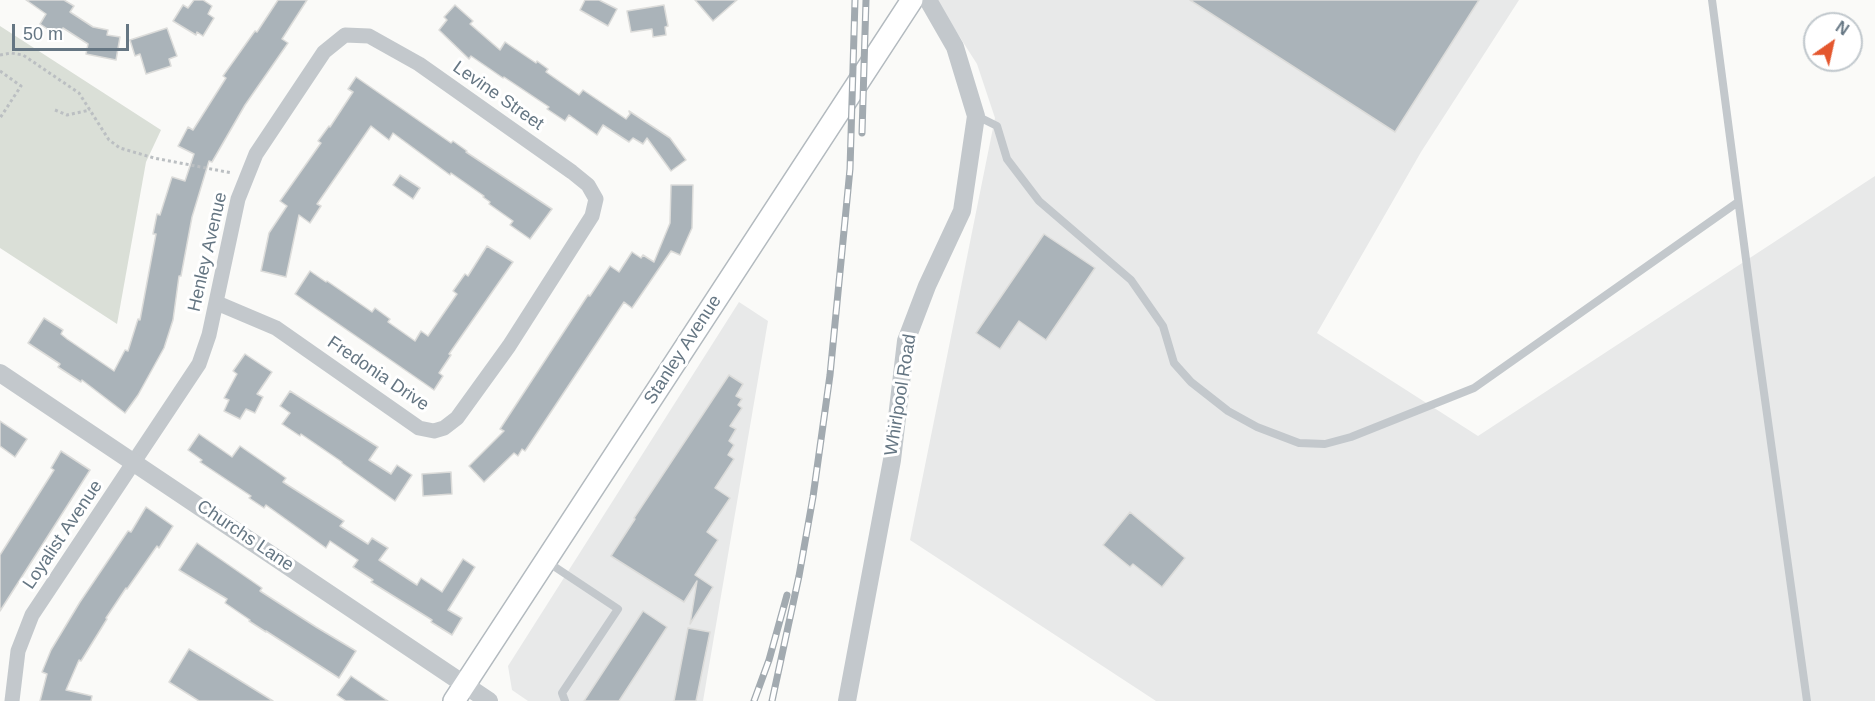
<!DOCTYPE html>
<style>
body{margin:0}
#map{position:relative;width:1875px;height:701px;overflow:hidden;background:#fafaf8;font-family:Arial,sans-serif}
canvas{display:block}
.north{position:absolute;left:1803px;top:12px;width:60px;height:60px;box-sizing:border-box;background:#fff;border:2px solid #c1c8cd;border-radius:50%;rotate:34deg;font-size:16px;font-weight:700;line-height:24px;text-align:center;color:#657683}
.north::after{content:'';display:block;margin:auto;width:21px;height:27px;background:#e4572e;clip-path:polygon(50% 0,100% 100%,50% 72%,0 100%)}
.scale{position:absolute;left:12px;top:24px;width:117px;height:27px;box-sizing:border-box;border:3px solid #657683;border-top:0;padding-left:8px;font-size:18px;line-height:21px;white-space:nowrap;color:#657683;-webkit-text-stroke:4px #fff;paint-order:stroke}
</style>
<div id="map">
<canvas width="1875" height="701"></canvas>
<div class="north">N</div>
<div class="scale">50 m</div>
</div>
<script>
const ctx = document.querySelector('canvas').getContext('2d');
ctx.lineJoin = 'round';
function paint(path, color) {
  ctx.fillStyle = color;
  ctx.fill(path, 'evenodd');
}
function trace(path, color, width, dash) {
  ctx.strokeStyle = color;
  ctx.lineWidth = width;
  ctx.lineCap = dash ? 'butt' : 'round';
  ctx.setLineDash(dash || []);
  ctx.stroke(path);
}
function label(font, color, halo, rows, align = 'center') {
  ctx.font = font + ' Arial,sans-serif';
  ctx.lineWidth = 6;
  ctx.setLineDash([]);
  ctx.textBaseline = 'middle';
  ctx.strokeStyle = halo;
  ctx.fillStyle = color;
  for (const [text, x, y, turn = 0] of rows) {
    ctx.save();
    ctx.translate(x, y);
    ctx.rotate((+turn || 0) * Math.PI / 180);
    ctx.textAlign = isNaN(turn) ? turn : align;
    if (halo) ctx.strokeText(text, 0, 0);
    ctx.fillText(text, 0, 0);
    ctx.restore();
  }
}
const built = new Path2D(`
 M936 0H1519L1421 152 1317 333 1478 436 1875 176V701H1156L910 540 995 118 977 64Z
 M739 302 768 321 703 701H528L512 690 508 666Z`);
const green = new Path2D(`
 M0 26 161 130 146 162 117 324 0 248Z`);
const building = new Path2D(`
 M26 0H64L74 6 70 12 93 27 108 30 107 35 120 37 116 60 86 54 88 44 63 28 58 36 40 24 46 14Z
 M194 0H203L212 6 208 14 214 18 203 36 197 32 196 35 173 21 183 5 188 8Z
 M278 0H307L282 39 288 43 245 105 212 162 209 161 192 217 181 276H179L173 320 164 348 138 395 125 413 82 380 81 382 58 367 60 364 28 343 44 318 63 330 61 334 67 339 114 371 125 350 128 351 138 319 140 320 156 234H153L157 214 160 215 172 177 185 181 194 154 178 146 188 127 193 130 226 78 223 76 255 31 257 32Z
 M585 0H599L617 9 608 26 580 10Z
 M695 0H737L713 21Z
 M1190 0H1479L1395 132Z
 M455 5 473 21 470 24 500 50 505 42 536 63 537 61 548 69 546 72 579 95 583 90 626 119 630 114 629 111 670 138 686 160 671 171 647 138 643 144 633 138 629 142 603 125 597 135 569 115 565 121 547 109 549 107 504 77 503 78 471 56 469 59 439 30 447 20 444 17Z
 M664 5 668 26 665 27 666 35 653 37 652 29 631 32 627 11Z
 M167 28 177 56 169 59 171 66 146 74 140 54 135 56 130 40Z
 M356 77 451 143 453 141 467 151 466 152 552 209 530 239 510 225 513 221 489 204 490 202 483 197 484 196 451 173 450 175 393 133 389 140 371 126 317 204 321 206 310 223 299 215 286 277 261 271 269 233 287 206 280 201 321 143 318 141 329 126 330 127 353 92 348 89Z
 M400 175 420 188 413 199 393 185Z
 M671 185H693L692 228 680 255 671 251 632 308 624 302 525 451 522 449 518 456 514 453 484 482 469 466 504 431 500 429 588 295 590 296 610 266 619 272 632 252 641 258 643 255 654 262 670 223Z
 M1044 234 1095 268 1046 340 1019 321 1000 349 976 333Z
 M487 246 513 262 449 354 451 355 439 373 443 376 434 390 295 294 310 271 326 282 327 281 372 312 375 308 390 319 388 322 415 341 421 331 428 336 457 294 453 291 465 274 468 276Z
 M245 354 272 372 257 394 263 397 255 413 246 409 240 419 224 411 229 400 224 398 237 374 233 371Z
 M729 375 743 384 736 396 742 399 738 405 742 408 730 426 736 429 729 441 734 445 728 455 734 459 715 488 730 498 707 532 718 540 695 575 713 587 690 624 697 581 684 602 611 556 635 519 634 518Z
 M290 391 378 447 369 460 391 474 397 465 412 475 395 501 342 463V462L301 434 300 436 282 424 290 413 280 406Z
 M0 421 27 439 15 457 0 446Z
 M199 434 232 457 240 446 286 478 283 482 344 521 340 526 368 544 372 538 388 548 379 560 417 585 421 578 442 592 463 559 475 567 448 610 462 618 452 635 431 622 432 620 371 582 373 580 353 567 358 560 330 541 326 548 266 505 264 508 249 498 251 496 200 462 202 460 188 450Z
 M61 451 90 470 0 611V555L54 470 51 468Z
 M451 472 452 494 423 496 422 474Z
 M146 507 173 526 159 548 157 546 127 589 126 588 106 618 107 619 81 661 79 660 66 690 92 696 91 701H40L47 674 42 672 51 650 80 602 128 531 131 532Z
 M1130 512 1185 558 1162 587 1133 564 1130 567 1103 545Z
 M197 543 262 588 260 591 316 627 356 651 339 678 266 631V632L249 621 250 620 225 603 227 599 179 570Z
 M643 611 667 627 619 701H584Z
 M688 628 710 632 696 701H674Z
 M189 649 273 701H199L169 682Z
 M351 676 388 701H346L337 695Z`);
const path = new Path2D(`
 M0 55 11 53 23 55 79 93 109 140 120 148 154 158 232 173
 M0 71 21 86 0 118
 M55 110 67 115 90 110`);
const service = new Path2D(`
 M1712 0 1755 328 1807 701
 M977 116 997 126 1007 159 1039 201 1131 280 1163 326 1174 363 1191 382 1228 411 1257 427 1299 443 1325 444 1351 437 1474 388 1738 202
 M546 561 618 609 562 693 565 701`);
const minor = new Path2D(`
 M12 701 18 651 32 615 199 364 209 335 238 199 256 154 324 52 345 35 369 36 419 64 572 172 588 185 596 199 592 216 509 346 457 418 444 428 434 431 419 428 276 328 217 303`);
const tertiary = new Path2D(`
 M0 373 489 701
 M847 701 892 460 906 341 927 286 962 211 976 116 955 47 928 0`);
const secondary = new Path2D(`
 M454 701 912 0`);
const rail = new Path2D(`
 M862 133 866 0
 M754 701 769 660 787 595
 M772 701 799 576 813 497 830 375 850 169 855 0`);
const streetNames = [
 ["Levine Street",498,96,35],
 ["Henley Avenue",208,252,-77],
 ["Stanley Avenue",683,350,-57],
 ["Fredonia Drive",378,374,34],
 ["Whirlpool Road",901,395,-81],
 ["Loyalist Avenue",63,535,-56],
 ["Churchs Lane",245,536,34]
];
paint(built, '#e8e9e9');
paint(green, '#dadfd7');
paint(building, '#aab3b9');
trace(building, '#dcdcda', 1.5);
trace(secondary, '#b3babf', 24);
trace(path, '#bbbfc2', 3, [3, 3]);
trace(service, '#c3c8cc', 8);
trace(minor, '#c3c8cc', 15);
trace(tertiary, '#c3c8cc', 18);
trace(secondary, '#fff', 21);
trace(rail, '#a2aab0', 7);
trace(rail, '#fff', 4.5, [14]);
label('18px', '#657683', '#fff', streetNames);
</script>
